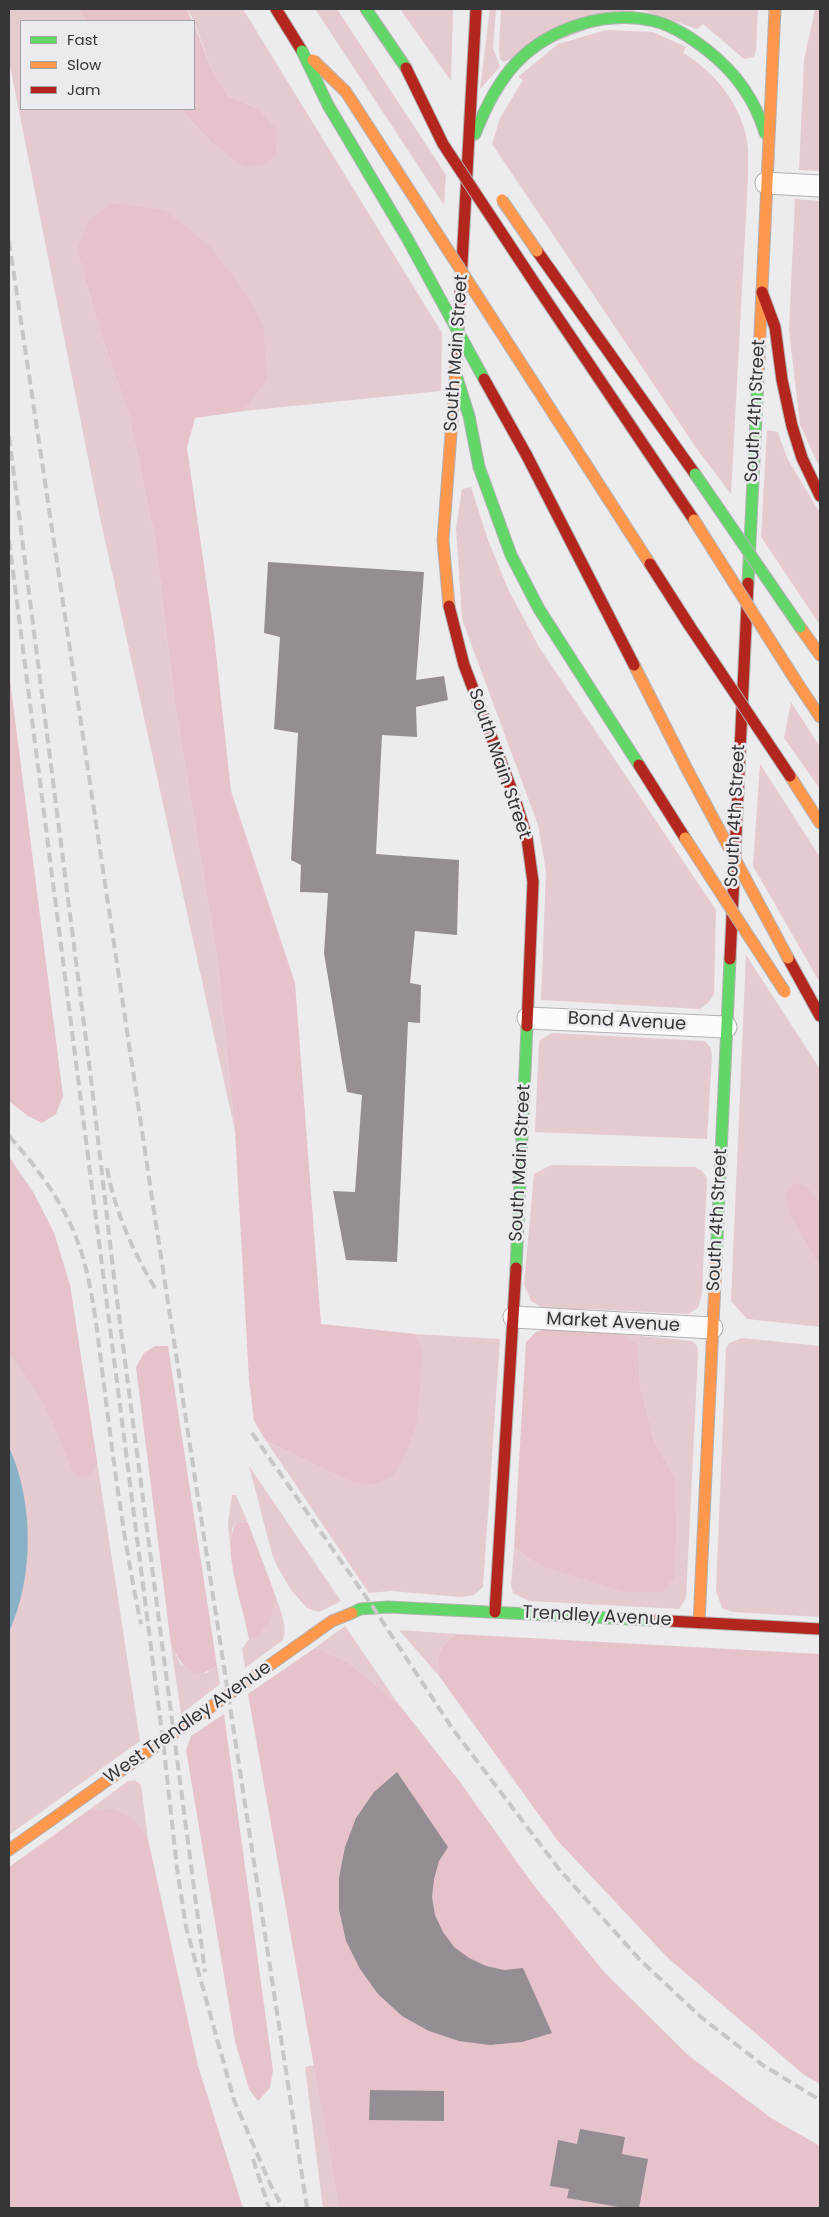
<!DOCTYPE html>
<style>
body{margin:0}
#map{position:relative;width:829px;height:2217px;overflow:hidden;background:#ecebed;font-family:Poppins,sans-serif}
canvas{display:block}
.frame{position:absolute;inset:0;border:10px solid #363537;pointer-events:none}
.legend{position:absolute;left:20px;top:20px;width:175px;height:90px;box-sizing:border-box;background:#ebeaee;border:1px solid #a3a2a5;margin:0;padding:6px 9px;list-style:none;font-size:15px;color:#363537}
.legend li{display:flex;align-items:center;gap:10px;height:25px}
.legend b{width:25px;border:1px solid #a3a2a5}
</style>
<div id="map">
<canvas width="829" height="2217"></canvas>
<div class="frame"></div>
<ul class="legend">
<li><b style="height:6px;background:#63d668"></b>Fast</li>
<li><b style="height:6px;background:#ff974d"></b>Slow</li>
<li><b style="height:6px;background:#b3261e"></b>Jam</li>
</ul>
</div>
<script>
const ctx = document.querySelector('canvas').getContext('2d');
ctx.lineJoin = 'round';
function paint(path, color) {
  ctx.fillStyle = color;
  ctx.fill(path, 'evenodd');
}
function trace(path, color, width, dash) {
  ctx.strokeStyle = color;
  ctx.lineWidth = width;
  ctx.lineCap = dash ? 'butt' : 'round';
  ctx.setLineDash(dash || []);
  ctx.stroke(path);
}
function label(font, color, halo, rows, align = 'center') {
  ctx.font = font + ' Poppins,sans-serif';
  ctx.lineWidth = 5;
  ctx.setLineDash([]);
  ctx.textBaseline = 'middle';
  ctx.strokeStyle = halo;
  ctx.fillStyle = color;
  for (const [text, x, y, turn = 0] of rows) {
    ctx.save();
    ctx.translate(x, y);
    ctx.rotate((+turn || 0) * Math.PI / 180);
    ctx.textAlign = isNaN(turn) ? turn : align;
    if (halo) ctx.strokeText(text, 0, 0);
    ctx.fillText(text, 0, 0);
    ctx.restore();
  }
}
const green = new Path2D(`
 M9 9H76L87 21H21V109H180L210 141 257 108 228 96 210 66 194 21 187 9H243L442 333 441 391 244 411 267 381 77 251 99 328 129 416 155 539 175 704 217 955 235 1131 99 513 9 61Z
 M315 9H337L446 175 444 205Z
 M400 9H453L451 82V81Z
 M490 9H496L493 48 500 67 480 89Z
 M501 9H758L756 51 754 57 744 59 703 24 697 29 639 9 504 62 500 59 499 47Z
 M815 9H820V171L799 170 804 60Z
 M606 30 653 32 686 47 683 53C714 71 741 104 747 141 749 153 748 167 748 179L731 494 697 449 492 144 500 118 523 80 518 77 558 44Z
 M795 199 820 201V468L800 425 789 330Z
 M767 430 778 432 787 458 820 513V625L761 537Z
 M471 487 488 540 508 589 539 647 716 910 714 994 708 1003 700 1009 541 1000 546 871 538 825 462 619 456 528 462 489Z
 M791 702 820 747V789L784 738Z
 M760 764 820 857V983L753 866Z
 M746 955 820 1069V1201L806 1186 792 1219 820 1268V1327L747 1319 731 1301Z
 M552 1033 705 1041 711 1048 712 1057 707 1139 535 1132 539 1041Z
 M9 1157 33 1192 54 1233 70 1286 140 1741 9 1835Z
 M551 1165 695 1167 702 1171 707 1178 702 1294 698 1308 688 1314 589 1309H545L531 1301 524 1284 534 1174Z
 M416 1334 500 1339 483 1587 474 1595 461 1597 391 1591 369 1593 266 1441 353 1483 422 1348Z
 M622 1334 692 1341 697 1346 698 1355 686 1598 679 1609 529 1601 513 1593 511 1585 514 1548 539 1565 675 1477 655 1443 640 1385 638 1344Z
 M742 1338 820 1346V1617L732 1612 722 1608 716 1591 726 1349 729 1343Z
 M249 1466 341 1601 319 1612 307 1608 291 1590 277 1566 272 1554Z
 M232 1495H236L248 1523 237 1522 232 1529 231 1554 228 1524Z
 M276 1597C280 1610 288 1626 283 1640L245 1668 242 1649 249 1639C268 1634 271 1613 276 1597Z
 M345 1626 397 1702 346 1661 315 1648Z
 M399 1630 456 1634C438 1648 437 1653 439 1676Z
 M171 1645 181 1665 206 1673 217 1666 220 1684 181 1714Z
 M135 1780 141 1785 148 1839C127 1812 123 1809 89 1810L128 1781Z
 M314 2065 339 2208H323L305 2067Z`);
const forest = new Path2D(`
 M76 9H187L192 21H87Z
 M194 24 210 66 228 96 257 108 277 130 276 155 263 165 244 167 210 141 180 109H194Z
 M112 203 165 210 211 247 245 292 263 324 267 381 244 411 195 418 187 448 214 635 231 791 295 983 321 1324 416 1334 422 1348V1365L416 1427 402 1462 393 1475 378 1484 353 1483 266 1441 254 1421 249 1380 235 1131 217 955 175 704 155 539 129 416 99 328 77 251 88 221Z
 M9 672 63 1096 56 1114 42 1123 28 1116 9 1101Z
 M9 1157 33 1192 54 1233 70 1285 97 1462 93 1472 86 1477 76 1476C65 1457 60 1438 51 1419 40 1395 25 1373 9 1353Z
 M795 1183 806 1186 820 1201V1268L792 1219 785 1194Z
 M546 1329 622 1334 638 1344 640 1385 655 1443 675 1477 676 1534 674 1578 663 1592H623L539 1565 514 1548 526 1342 536 1332Z
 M155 1346H168L217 1666C192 1683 183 1667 171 1645L136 1367 144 1353Z
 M237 1522 248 1523 276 1597 270 1620 258 1637 249 1639C245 1610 219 1546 237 1522Z
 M456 1634 820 1654V2084L803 2074 668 1958 557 1840 439 1676C437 1653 438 1648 456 1634Z
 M315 1648 346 1661 397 1702 460 1782 532 1883 605 1973 688 2055 771 2118 820 2146V2208H339L248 1694Z
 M224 1714 273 2070 270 2088 258 2101 249 2089 235 2041 186 1750 191 1736Z
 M114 1809 132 1818 148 1839 198 2066 243 2208H9V1867L89 1810Z`);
const water = new Path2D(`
 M9 1447C34 1503 34 1576 9 1632Z`);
const building = new Path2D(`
 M268 562 424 572 416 680 444 676 448 700 416 707 417 737 382 735 376 854 459 860 457 935 415 931 410 983 421 985 420 1023 408 1022 397 1262 346 1260 333 1191 355 1192 362 1095 347 1092 324 953 328 893 300 892 301 865 291 860 298 733 274 729 280 637 264 633Z
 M397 1772 448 1847 439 1861 434 1879 432 1897 435 1915 443 1932 454 1947 469 1958 486 1966 504 1970 523 1968 552 2033 522 2042 490 2045 459 2041 429 2031 402 2016 378 1994 360 1969 346 1941 339 1910V1878L345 1847 356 1818 374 1792Z
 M370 2090 444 2091V2121L369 2120Z
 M580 2129 625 2137 622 2154 648 2159 639 2208H624L567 2198 569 2189 550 2186 558 2140 577 2144Z`);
const street = new Path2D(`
 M766 183 820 186
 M528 1018 726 1027
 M514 1317 712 1328`);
const fast = new Path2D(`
 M366 9 406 68
 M475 134C485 108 498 82 517 62 551 27 607 10 654 21 674 26 691 38 707 50 735 72 755 99 765 133
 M456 375 469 416 479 467 511 555 539 609 639 765
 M748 583 758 377
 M716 1261 730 959
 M516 1268 527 1026
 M352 1613 360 1609 388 1607 650 1620`);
const slow = new Path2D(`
 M758 377 775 9
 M533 382 650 564
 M449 606 443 540 457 354
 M800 627 820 655
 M634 665 689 773
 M796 681 820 717
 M790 776 820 823
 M699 1623 716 1261
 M9 1850 332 1621 352 1613`);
const jam = new Path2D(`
 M276 9 302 51
 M537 251 695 474
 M536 285 694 520
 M762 292 775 327 782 380 792 426 802 458 820 496
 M457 354 476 9
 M527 456 634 665
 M650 564 689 625
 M449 606 464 665 514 796 527 838 533 882 527 1026
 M639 765 685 838
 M788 958 820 1016
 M730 959 748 583
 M495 1612 516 1268
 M650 1620 820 1629`);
const rail = new Path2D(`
 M9 241 152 1198 307 2208
 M9 436 91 1079 114 1277 205 1972
 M9 540 163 1741 177 1868 186 1927 234 2100 271 2186 283 2208
 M9 1136C36 1166 63 1202 77 1240 93 1280 98 1341 104 1385 114 1465 124 1544 141 1624
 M107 1168C115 1211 132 1250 155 1288
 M252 1433 373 1607 452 1728 559 1869 640 1960 702 2018 764 2066 820 2100
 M253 2159 269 2208`);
const fastBridge = new Path2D(`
 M302 51 328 105 407 238 484 379
 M695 474 800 627`);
const slowBridge = new Path2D(`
 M313 60 346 92 533 382
 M502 200 537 251
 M694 520 796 681
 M689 773 788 958
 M685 838 785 992`);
const jamBridge = new Path2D(`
 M406 68 443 144 536 285
 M484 379 527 456
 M689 625 790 776`);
const streetNames = [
 ["South Main Street",457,353,-86],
 ["South 4th Street",756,411,-87],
 ["South Main Street",499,764,71],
 ["South 4th Street",736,816,-87],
 ["Bond Avenue",627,1022,3],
 ["South Main Street",521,1163,-87],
 ["South 4th Street",718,1220,-87],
 ["Market Avenue",613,1323,3],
 ["Trendley Avenue",597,1617,3],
 ["West Trendley Avenue",188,1723,-35]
];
paint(green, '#e5cbd0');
paint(forest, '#e6c3ca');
paint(water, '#89b1c7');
paint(building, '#958d94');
trace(street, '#b2b1b3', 23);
trace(fast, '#b2b1b3', 13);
trace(slow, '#b2b1b3', 13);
trace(jam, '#b2b1b3', 13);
trace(street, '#fcfcfc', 21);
trace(fast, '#63d668', 11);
trace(slow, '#ff974d', 11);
trace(jam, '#b3261e', 11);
trace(rail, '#c7c7c8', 4, [10, 5]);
trace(fastBridge, '#b2b1b3', 13, []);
trace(slowBridge, '#b2b1b3', 13, []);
trace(jamBridge, '#b2b1b3', 13, []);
trace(fastBridge, '#63d668', 11);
trace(slowBridge, '#ff974d', 11);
trace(jamBridge, '#b3261e', 11);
label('18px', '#363537', '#ebeaee', streetNames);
</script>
